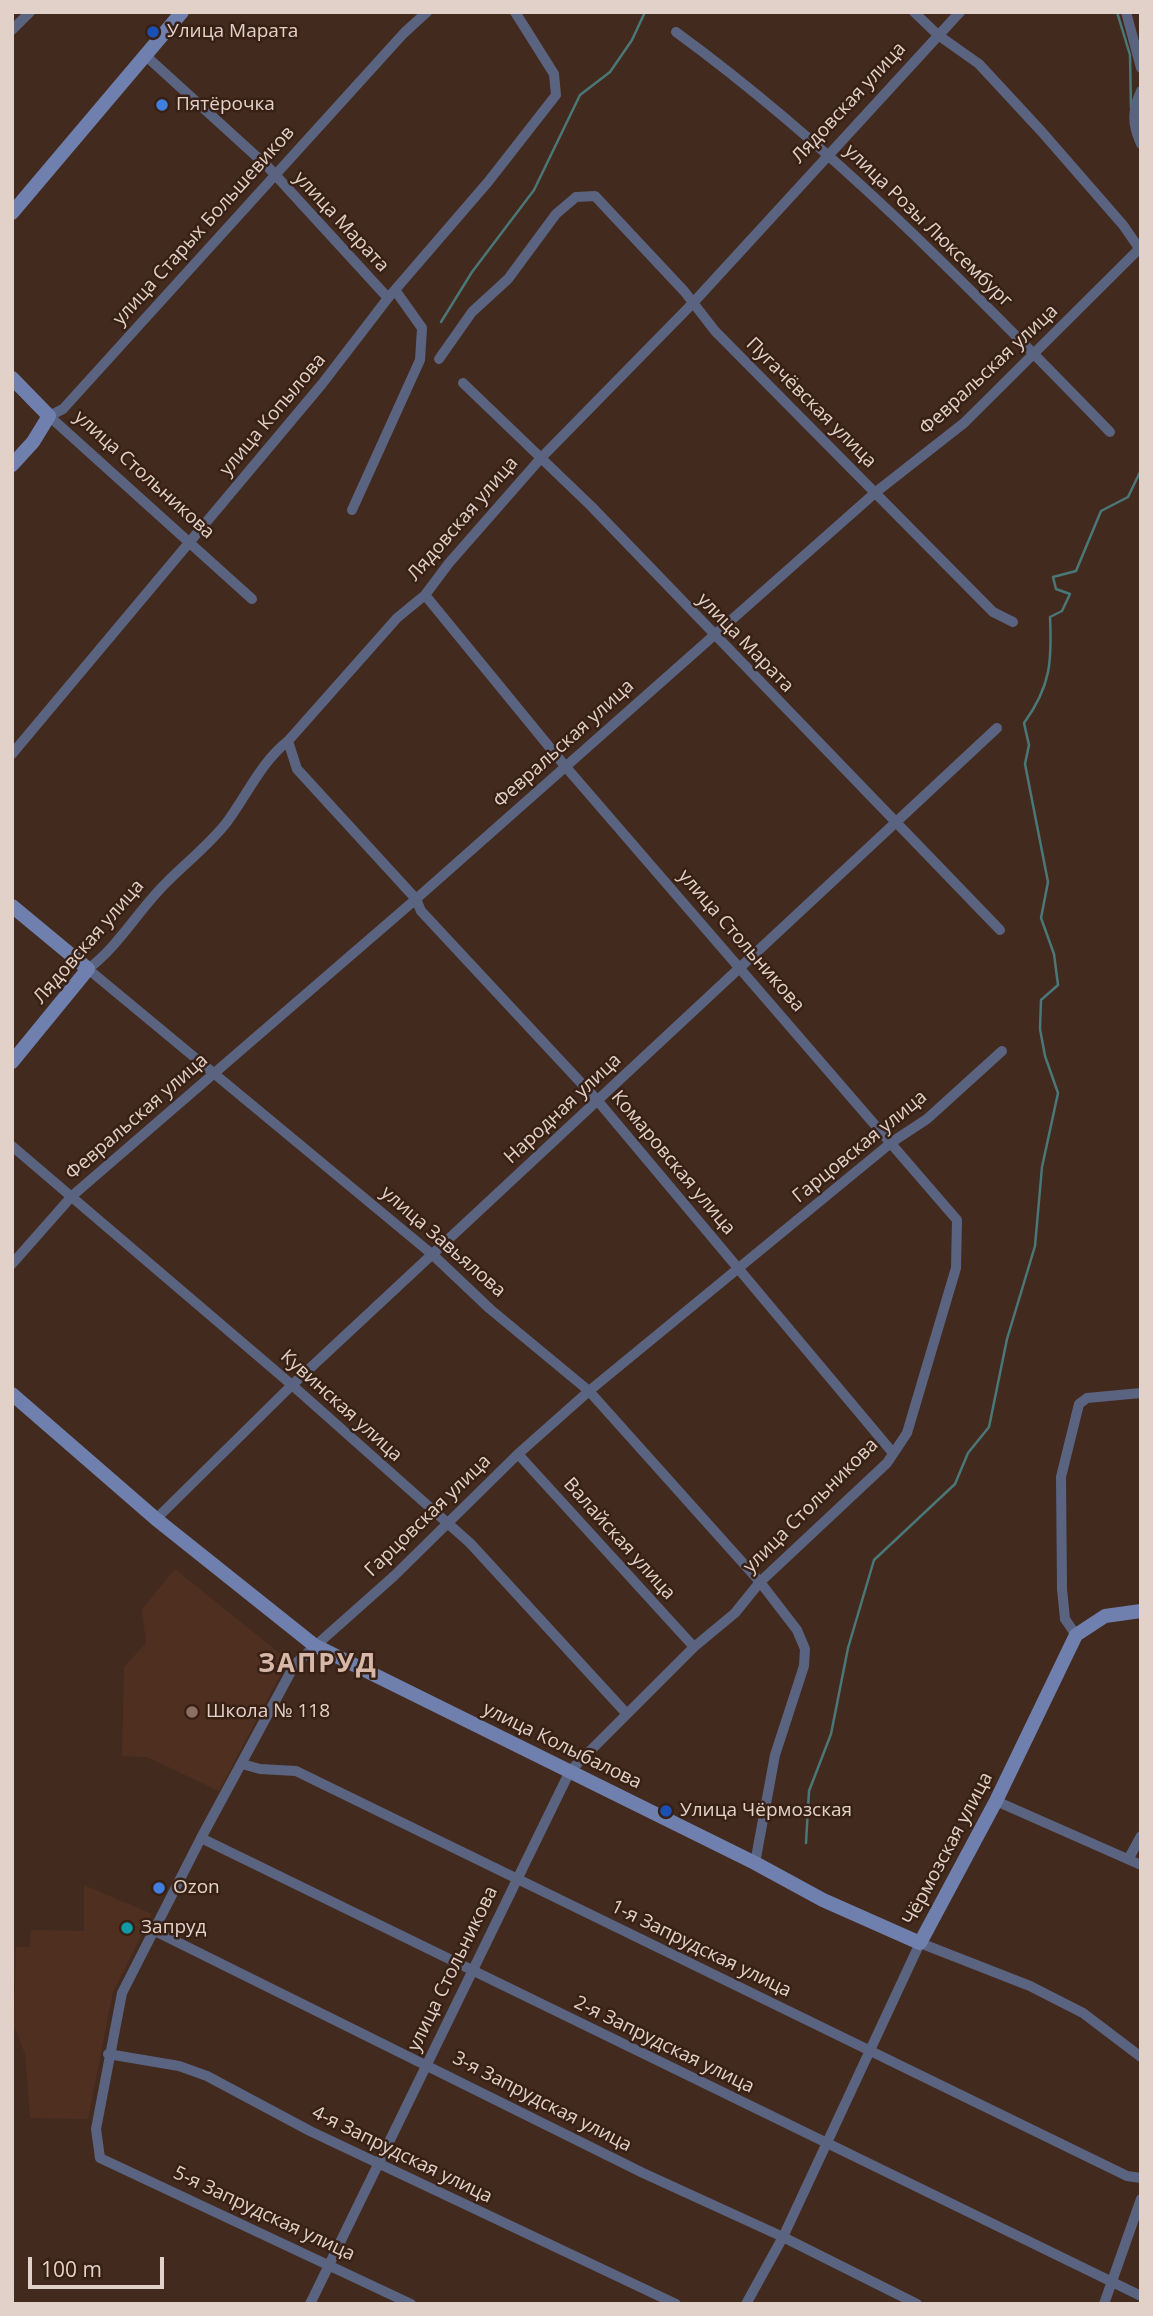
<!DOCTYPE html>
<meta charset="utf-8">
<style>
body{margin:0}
#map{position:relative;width:1153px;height:2316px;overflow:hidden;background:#432a1e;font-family:"Open Sans",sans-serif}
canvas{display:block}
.frame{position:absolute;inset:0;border:14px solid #e1d1c9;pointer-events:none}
.scale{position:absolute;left:28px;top:2257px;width:136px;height:32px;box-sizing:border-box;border:4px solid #e1d1c9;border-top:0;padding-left:9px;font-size:21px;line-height:24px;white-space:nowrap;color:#e1d1c9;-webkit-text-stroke:5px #382014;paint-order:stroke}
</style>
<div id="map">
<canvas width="1153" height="2316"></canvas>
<div class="frame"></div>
<div class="scale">100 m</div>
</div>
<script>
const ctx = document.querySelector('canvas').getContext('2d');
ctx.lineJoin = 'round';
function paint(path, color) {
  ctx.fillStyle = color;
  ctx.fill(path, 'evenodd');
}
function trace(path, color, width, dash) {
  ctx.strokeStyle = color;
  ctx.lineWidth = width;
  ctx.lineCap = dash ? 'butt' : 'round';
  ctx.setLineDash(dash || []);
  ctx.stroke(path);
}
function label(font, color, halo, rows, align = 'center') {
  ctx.font = font + ' "Open Sans",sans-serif';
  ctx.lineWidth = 5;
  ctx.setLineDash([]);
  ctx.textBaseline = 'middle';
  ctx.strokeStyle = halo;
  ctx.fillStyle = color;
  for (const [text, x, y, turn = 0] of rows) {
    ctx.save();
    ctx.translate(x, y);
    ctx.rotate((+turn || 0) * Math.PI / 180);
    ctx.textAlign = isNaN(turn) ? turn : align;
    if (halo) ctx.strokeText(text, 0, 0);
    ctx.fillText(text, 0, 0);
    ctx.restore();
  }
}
const built = new Path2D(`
 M175 1569 288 1660 219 1791 147 1757 122 1756 124 1667 146 1643 142 1609Z
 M84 1885 152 1914 113 1992 88 2119 30 2118 25 2054 14 2026 16 1947H30L31 1930 84 1931Z`);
const stream = new Path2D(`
 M1117 12 1130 55 1131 108
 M441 322 472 272 534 190 580 95 610 72 632 40 645 12
 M806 1843 809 1791 831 1734 848 1648 874 1560 955 1484 968 1453 989 1427 1007 1339 1035 1246 1042 1167 1058 1093 1045 1056 1040 1029 1041 1000 1058 985 1054 954 1041 918 1048 882 1025 764 1029 745 1024 723C1051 686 1052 661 1050 617L1062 611 1070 594 1056 589 1053 577 1076 571 1101 511 1128 497 1141 470`);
const street = new Path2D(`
 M914 12 938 35 979 64 1042 132 1123 225 1141 251
 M1126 12 1141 68
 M12 30 30 12
 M676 32C835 148 973 291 1110 432
 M146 56 268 167 388 298
 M1141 91C1132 111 1132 124 1141 144
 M439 359 472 312 508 279 556 214 576 197 595 196 684 291 715 331 993 612 1013 622
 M463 383 591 506 1000 930
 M352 510 420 360 422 328 395 290
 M252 599 49 416 63 409 404 33 427 12
 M288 741 297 769 416 899 421 911 597 1100 893 1453
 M12 754 322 384 388 298 488 182 556 95 554 74 515 12
 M12 1146 292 1385 470 1543 626 1713
 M12 1264 72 1196 416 899 876 492 964 423 1139 249
 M518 1454 694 1647
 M156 1519 292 1385 997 728
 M1076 1635 1065 1619 1062 1589 1061 1477 1079 1404 1087 1398 1141 1393
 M242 1764 260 1769 296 1771 1127 2176 1141 2178
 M996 1801 1141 1865
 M201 1838 1141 2296
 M1129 1858 1141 1836
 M755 1863 775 1755 804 1666 805 1649 797 1630 760 1582 589 1391 490 1309 433 1255 88 969C119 946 139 909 167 882 187 862 210 844 227 822 247 795 262 761 288 741L397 618 425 595 449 563 541 458 692 304 960 12
 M153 1930 643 2173 783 2237 917 2304
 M108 2054 179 2066 207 2076 310 2131 676 2304
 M310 2304 570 1771 694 1647 735 1613 760 1582 887 1463 907 1433 956 1268 957 1220 565 766 425 595
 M411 2304 100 2158 96 2129 122 1993 201 1838 295 1664 394 1576 518 1454 589 1391 892 1142 927 1119 1002 1051
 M746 2304 783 2237 920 1943 1030 1986 1083 2013 1141 2057
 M1104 2304 1141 2199`);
const secondary = new Path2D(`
 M12 213 182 12
 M12 378 49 416 33 442 12 465
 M12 906 88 969 12 1062
 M12 1394 156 1519 314 1645 755 1863 823 1900 920 1943 996 1801 1076 1635 1105 1616 1141 1611`);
const markers = [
 [153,32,7,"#1a4fb4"],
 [162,105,7,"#3f7fe0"],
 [192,1712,7,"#8d6e63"],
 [666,1811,7,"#1a4fb4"],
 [159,1888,7,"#3f7fe0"],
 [127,1928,7,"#0f9aa8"]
];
const poiNames = [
 ["Улица Марата",167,32],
 ["Пятёрочка",176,105],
 ["Школа № 118",206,1712],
 ["Улица Чёрмозская",680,1811],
 ["Ozon",173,1888],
 ["Запруд",141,1928]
];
const streetNames = [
 ["Лядовская улица",849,103,-47],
 ["улица Марата",341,222,47],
 ["улица Старых Большевиков",204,226,-48],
 ["улица Розы Люксембург",928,226,44],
 ["Февральская улица",989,370,-43],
 ["Пугачёвская улица",811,403,45],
 ["улица Копылова",273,415,-50],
 ["улица Стольникова",144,475,42],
 ["Лядовская улица",463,519,-49],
 ["улица Марата",745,643,46],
 ["Февральская улица",564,744,-42],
 ["улица Стольникова",741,941,49],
 ["Лядовская улица",89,942,-49],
 ["Народная улица",563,1109,-43],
 ["Февральская улица",137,1117,-41],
 ["Гарцовская улица",860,1147,-39],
 ["Комаровская улица",673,1163,50],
 ["улица Завьялова",443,1242,41],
 ["Кувинская улица",341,1406,42],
 ["улица Стольникова",811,1506,-45],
 ["Гарцовская улица",428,1516,-44],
 ["Валайская улица",619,1539,48],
 ["улица Колыбалова",562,1746,26],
 ["Чёрмозская улица",948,1849,-62],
 ["1-я Запрудская улица",701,1949,26],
 ["улица Стольникова",453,1969,-64],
 ["2-я Запрудская улица",664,2045,26],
 ["3-я Запрудская улица",542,2102,27],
 ["4-я Запрудская улица",402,2155,26],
 ["5-я Запрудская улица",264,2214,25]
];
const districtNames = [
 ["ЗАПРУД",318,1665]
];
paint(built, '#4f3020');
trace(stream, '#4a7777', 2.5);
trace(street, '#5a6481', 10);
trace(secondary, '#7080ae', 14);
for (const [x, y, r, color] of markers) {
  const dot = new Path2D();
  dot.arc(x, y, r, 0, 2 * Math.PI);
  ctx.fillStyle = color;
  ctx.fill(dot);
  trace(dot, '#382014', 2.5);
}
label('19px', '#e1d1c9', '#382014', poiNames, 'left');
label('19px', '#e1d1c9', '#382014', streetNames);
ctx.letterSpacing = '2px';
label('bold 26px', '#d7b8a8', '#382014', districtNames);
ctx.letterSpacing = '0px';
</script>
